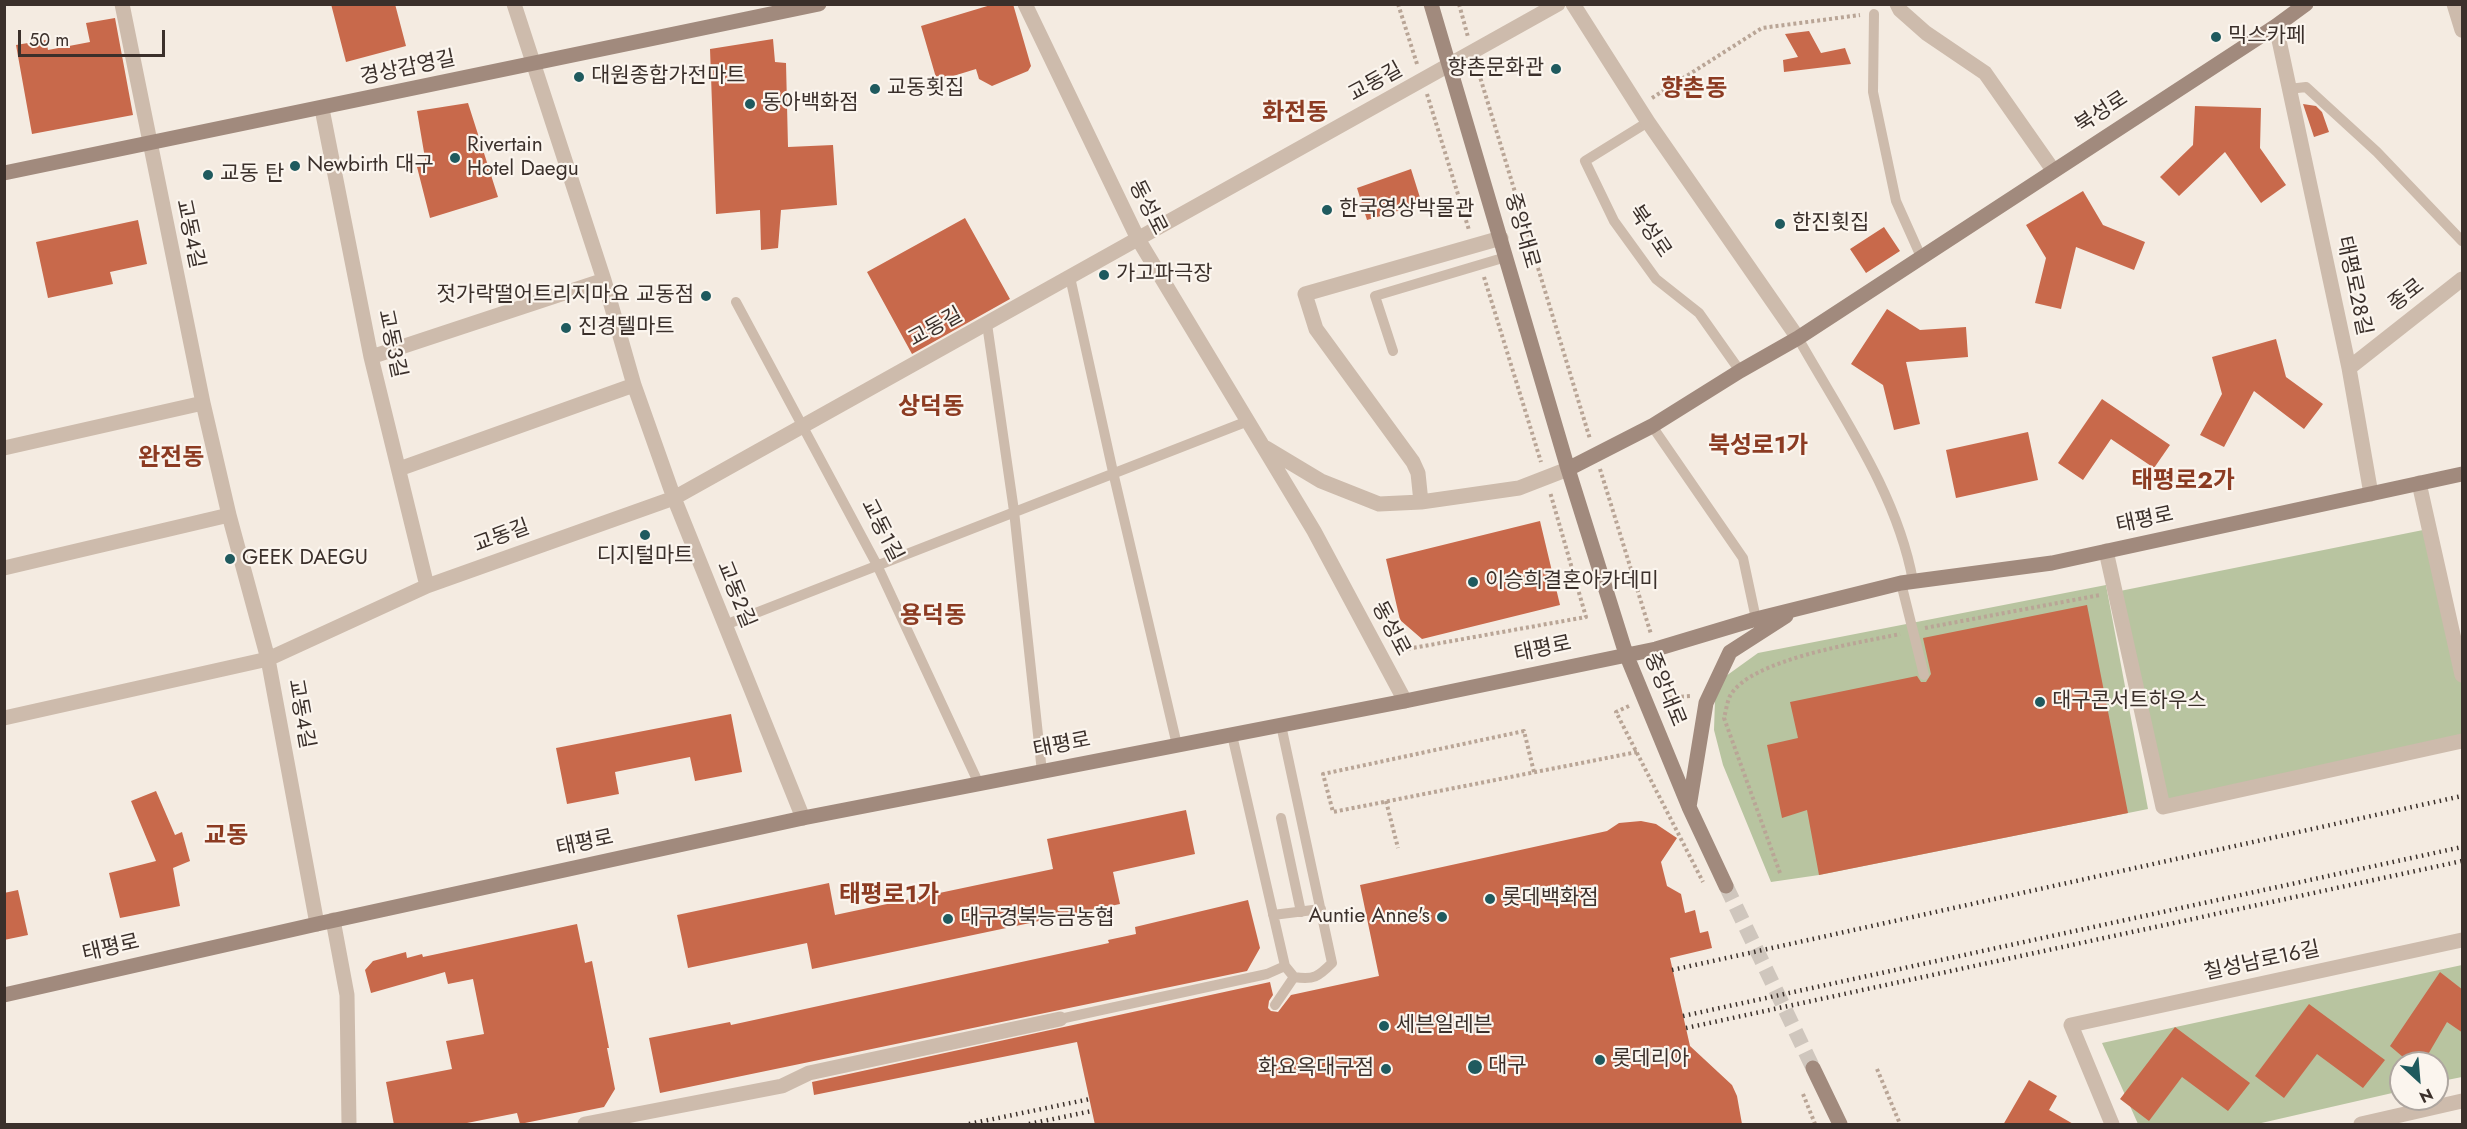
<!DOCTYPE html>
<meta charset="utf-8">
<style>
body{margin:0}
#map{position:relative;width:2467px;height:1129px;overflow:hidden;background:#f4ebe1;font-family:Jost,sans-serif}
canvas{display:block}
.frame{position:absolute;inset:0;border:6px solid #3b302b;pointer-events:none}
.north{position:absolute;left:2389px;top:1051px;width:60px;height:60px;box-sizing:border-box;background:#fbf5ee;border:2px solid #aea6a0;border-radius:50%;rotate:154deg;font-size:16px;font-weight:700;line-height:24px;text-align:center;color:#3b302b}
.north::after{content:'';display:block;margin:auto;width:21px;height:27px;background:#1f5a5e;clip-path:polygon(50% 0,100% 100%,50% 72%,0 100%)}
.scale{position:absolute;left:18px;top:30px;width:147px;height:27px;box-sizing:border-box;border:3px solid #3b302b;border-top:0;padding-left:8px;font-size:18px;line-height:21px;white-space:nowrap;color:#3b302b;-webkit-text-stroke:4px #fbf5ee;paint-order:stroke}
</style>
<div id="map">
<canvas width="2467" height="1129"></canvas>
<div class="frame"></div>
<div class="north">N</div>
<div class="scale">50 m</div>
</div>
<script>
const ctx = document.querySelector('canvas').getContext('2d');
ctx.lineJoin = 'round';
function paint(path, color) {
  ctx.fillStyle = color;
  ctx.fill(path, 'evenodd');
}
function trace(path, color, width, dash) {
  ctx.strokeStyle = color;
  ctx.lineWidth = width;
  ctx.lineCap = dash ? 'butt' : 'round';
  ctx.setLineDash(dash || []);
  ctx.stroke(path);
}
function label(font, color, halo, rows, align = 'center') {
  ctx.font = font + ' Jost,"Noto Sans KR",sans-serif';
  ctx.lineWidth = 4.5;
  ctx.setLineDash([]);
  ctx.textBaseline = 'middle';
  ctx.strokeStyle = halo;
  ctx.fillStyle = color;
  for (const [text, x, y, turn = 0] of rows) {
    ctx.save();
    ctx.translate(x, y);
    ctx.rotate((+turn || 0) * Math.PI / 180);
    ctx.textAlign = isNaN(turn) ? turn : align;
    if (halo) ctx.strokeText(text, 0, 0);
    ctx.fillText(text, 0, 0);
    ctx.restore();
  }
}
const green = new Path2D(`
 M2428 529 2462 675V741L2163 807 2115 592Z
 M2106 585 2148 809 1819 875 1771 882 1723 765 1714 730 1715 700 1726 676 1758 653Z
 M2462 965V1077L2437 1082V1063H2401V1091L2257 1124H2138L2102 1043Z`);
const building = new Path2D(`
 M331 4H395L406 46 346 62Z
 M994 4H1013L1031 66 1028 71 992 86 979 79 976 69 937 81 921 26Z
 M115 18 133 115 32 134 16 45 46 40 48 50 90 42 86 23Z
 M1809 31 1821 53 1845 48 1851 64 1784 72 1783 60 1798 57 1785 34Z
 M773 39 775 62 786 63 788 147 833 145 837 205 781 210 778 248 761 250 760 210 716 214 710 49Z
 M468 103 498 197 430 218 417 167 426 164 417 111Z
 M2303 104 2316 106 2322 112 2329 132 2314 137Z
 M2195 106 2261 108 2260 148 2286 185 2261 203 2225 152 2179 196 2160 177 2193 145Z
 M1411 169 1422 204 1367 220 1357 188Z
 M2083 191 2103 225 2145 242 2134 270 2076 247 2061 309 2035 303 2046 258 2026 225Z
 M965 218 1010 299 912 354 867 272Z
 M138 220 147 264 110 272 113 284 48 298 36 242Z
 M1884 227 1900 251 1866 273 1850 249Z
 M1887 309 1920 330 1966 327 1968 357 1906 362 1920 424 1894 430 1883 385 1851 364Z
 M2276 339 2286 377 2323 404 2304 429 2254 391 2224 447 2200 435 2222 394 2212 357Z
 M2102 399 2170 445 2154 468 2111 439 2083 480 2058 463Z
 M2028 432 2038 480 1956 498 1946 450Z
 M1540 521 1560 605 1422 639 1400 620 1386 559Z
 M2087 605 2128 813 1819 875 1807 810 1782 818 1767 745 1798 738 1790 702 1917 676 1921 682H1926L1931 674 1923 638Z
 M731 714 742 772 695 781 690 757 615 772 619 794 567 804 556 748Z
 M156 791 175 835 182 832 190 861 173 868 180 906 120 918 109 873 156 861 131 801Z
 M1186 810 1195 854 1113 872 1120 904 812 969 807 943 688 968 677 915 829 883 835 915 1053 869 1047 839Z
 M1641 821 1656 824 1677 838 1661 862 1667 886 1681 894 1685 913 1695 910 1700 933 1708 931 1712 948 1670 958 1690 1046 1732 1085 1737 1096 1742 1124 1095 1125 1077 1042 814 1095 812 1082 1270 982 1273 995 1269 1001 1268 1008 1271 1011 1278 1012 1291 995 1379 976 1360 885 1607 831 1619 823Z
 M18 890 28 935 4 940V893Z
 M1248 900 1260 948 1247 971 660 1093 649 1038 730 1022 731 1025 1109 943 1108 940 1136 934 1135 927Z
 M577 924 585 963 592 961 609 1048H607L615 1089 604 1107 520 1124 517 1113 457 1125H394L386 1082 452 1069 446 1041 484 1034 473 979 448 984 445 972 371 993 365 970 373 961 406 952 407 958 422 954 423 957Z
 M2440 972 2463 990V1033L2447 1022 2423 1063H2410L2390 1046Z
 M2309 1004 2385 1060 2363 1088 2317 1054 2284 1098 2255 1076Z
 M2175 1027 2250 1083 2228 1111 2182 1077 2149 1121 2120 1099Z
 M2029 1080 2057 1096 2049 1110 2075 1125H2003Z`);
const secondaryTunnel = new Path2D(`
 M1726 886 1813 1068`);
const path = new Path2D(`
 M1398 4 1417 64
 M1459 4 1468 37
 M1477 67 1590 439
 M1427 94 1469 230
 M1652 98 1762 28 1860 15
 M1484 277 1541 462
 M1600 469 1651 634
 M1925 628 2100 595
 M1396 651 1586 617 1550 492
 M1663 698 1691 696
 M1629 706 1616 712 1703 882
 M1534 772 1524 731 1323 774 1333 812 1637 752
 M1386 801 1398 848
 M1780 873 1724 718C1726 711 1727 702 1730 696 1750 659 1859 643 1900 634
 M1877 1069 1900 1124
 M1803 1094 1815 1124`);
const lane = new Path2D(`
 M1874 14 1873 92 1896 201 1922 259
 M2289 89 2306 87 2377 152 2462 241
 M1648 122 1585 161 1614 221 1656 279 1699 313 1740 371
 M1070 277 1113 472 1177 745
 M736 302 877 565 979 784
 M987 324 1014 511 1042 772
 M1798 338C1842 416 1897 493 1913 581
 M1393 351 1375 296 1506 257
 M1652 426 1743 558 1756 619
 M1901 583 1924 675
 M725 625 1248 421
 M1232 735 1285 966 1294 977C1314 980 1318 977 1332 963L1281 725
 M1281 818 1301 912
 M1273 915 1321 909
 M1275 1005 1294 977
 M1060 1019 1267 974 1285 966`);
const street = new Path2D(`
 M122 4 203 403 229 515 268 659 317 924
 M514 4 604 280 634 385 674 498 803 818
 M1025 4 1138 239 1314 531 1405 701
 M1573 4 1648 122 1798 338
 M1897 4 1900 10 1926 33 1985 73 2053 170
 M2454 4 2462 30
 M2276 26 2349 368 2371 494
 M322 109 371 357 427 586
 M371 357 604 280
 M2349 368 2462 279
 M4 448 203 403
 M1266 448 1321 481 1379 504 1421 502 1519 488 1568 469
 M399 469 634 385
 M2419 483 2462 675
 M1421 502 1418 473 1413 462 1316 329 1305 294 1501 238
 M2106 551 2163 807 2462 741
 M4 568 229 515
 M4 718 268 659 427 586 674 498 1558 4
 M333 920 347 995 349 1124
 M585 1124 782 1086 809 1073 1060 1019
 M2112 1124 2071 1025 2462 940
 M2361 1124 2462 1101`);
const secondary = new Path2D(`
 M1431 4 1568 469 1626 654 1689 807 1726 886
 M4 173C277 119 548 60 819 4
 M1568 469 1652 426 1740 371 1798 338 2276 26 2306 4
 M1689 807 1706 703 1730 652 1786 616
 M4 995 317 924 803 818 1405 701 1656 649 1756 619 1901 583 2052 563 2462 474
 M1813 1068 1840 1124`);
const rail = new Path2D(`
 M1672 970 2462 796
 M1683 1016 2462 847
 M1686 1028 2462 861
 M969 1124 1090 1099
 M1029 1124 1092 1111`);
const markers = [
 [2216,37,6,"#1f5a5e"],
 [1556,69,6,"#1f5a5e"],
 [579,77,6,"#1f5a5e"],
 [875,89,6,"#1f5a5e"],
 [750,104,6,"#1f5a5e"],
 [455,158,6,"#1f5a5e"],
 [295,166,6,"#1f5a5e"],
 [208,175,6,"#1f5a5e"],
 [1327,210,6,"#1f5a5e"],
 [1780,224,6,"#1f5a5e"],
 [1104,275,6,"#1f5a5e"],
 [706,296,6,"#1f5a5e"],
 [566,328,6,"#1f5a5e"],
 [645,535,6,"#1f5a5e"],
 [230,559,6,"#1f5a5e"],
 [1473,582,6,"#1f5a5e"],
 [2040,702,6,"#1f5a5e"],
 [1490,899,6,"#1f5a5e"],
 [1442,917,6,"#1f5a5e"],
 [948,919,6,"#1f5a5e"],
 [1384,1026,6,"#1f5a5e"],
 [1600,1060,6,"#1f5a5e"],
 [1475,1067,8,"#1f5a5e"],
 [1386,1069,6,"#1f5a5e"]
];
const poiNames = [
 ["믹스카페",2228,37],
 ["향촌문화관",1544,69,"right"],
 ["대원종합가전마트",591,77],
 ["교동횟집",887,89],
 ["동아백화점",762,104],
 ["Rivertain",467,146],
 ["Hotel Daegu",467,170],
 ["Newbirth 대구",307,166],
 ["교동 탄",220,175],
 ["한국영상박물관",1339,210],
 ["한진횟집",1792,224],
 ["가고파극장",1116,275],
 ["젓가락떨어트리지마요 교동점",694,296,"right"],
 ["진경텔마트",578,328],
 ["디지털마트",645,557,"center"],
 ["GEEK DAEGU",242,559],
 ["이승희결혼아카데미",1485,582],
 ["대구콘서트하우스",2052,702],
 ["롯데백화점",1502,899],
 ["Auntie Anne's",1430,917,"right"],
 ["대구경북능금농협",960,919],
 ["세븐일레븐",1396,1026],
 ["롯데리아",1612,1060],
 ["대구",1488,1067],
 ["화요옥대구점",1374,1069,"right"]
];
const streetNames = [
 ["경상감영길",408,69,-12],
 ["교동길",1376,83,-29],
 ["북성로",2102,113,-33],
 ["동성로",1147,208,63],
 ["중앙대로",1521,231,74],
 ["북성로",1649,232,56],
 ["교동4길",189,234,78],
 ["태평로28길",2353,286,78],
 ["종로",2407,296,-38],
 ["교동길",936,328,-29],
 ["교동3길",391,344,78],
 ["태평로",2145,521,-12],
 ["교동1길",881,531,63],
 ["교동길",502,537,-20],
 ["교동2길",735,595,68],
 ["동성로",1390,629,62],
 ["태평로",1543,650,-12],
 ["중앙대로",1664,690,68],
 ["교동4길",300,714,80],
 ["태평로",1062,746,-11],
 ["태평로",585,844,-12],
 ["태평로",111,949,-13],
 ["칠성남로16길",2262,962,-12]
];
const quarterNames = [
 ["향촌동",1694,90],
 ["화전동",1295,114],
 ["상덕동",931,408],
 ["북성로1가",1758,447],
 ["완전동",171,459],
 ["태평로2가",2183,482],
 ["용덕동",933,617],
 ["교동",226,837],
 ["태평로1가",889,896]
];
paint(green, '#b8c4a0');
paint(building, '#c8694b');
trace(secondaryTunnel, '#cfc6bd', 15, [15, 8]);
trace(path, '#b9a596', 4, [3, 3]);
trace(lane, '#cdbbac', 10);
trace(street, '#cdbbac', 15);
trace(secondary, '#a18a7d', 15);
trace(rail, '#3b302b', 4.5, [1.5, 4.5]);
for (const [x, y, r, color] of markers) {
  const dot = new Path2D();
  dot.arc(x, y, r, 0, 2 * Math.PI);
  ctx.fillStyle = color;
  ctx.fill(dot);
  trace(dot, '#fbf5ee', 2);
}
label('21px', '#3b302b', '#fbf5ee', poiNames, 'left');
label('21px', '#3b302b', '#fbf5ee', streetNames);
label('bold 24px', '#8c3b22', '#fbf5ee', quarterNames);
</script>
